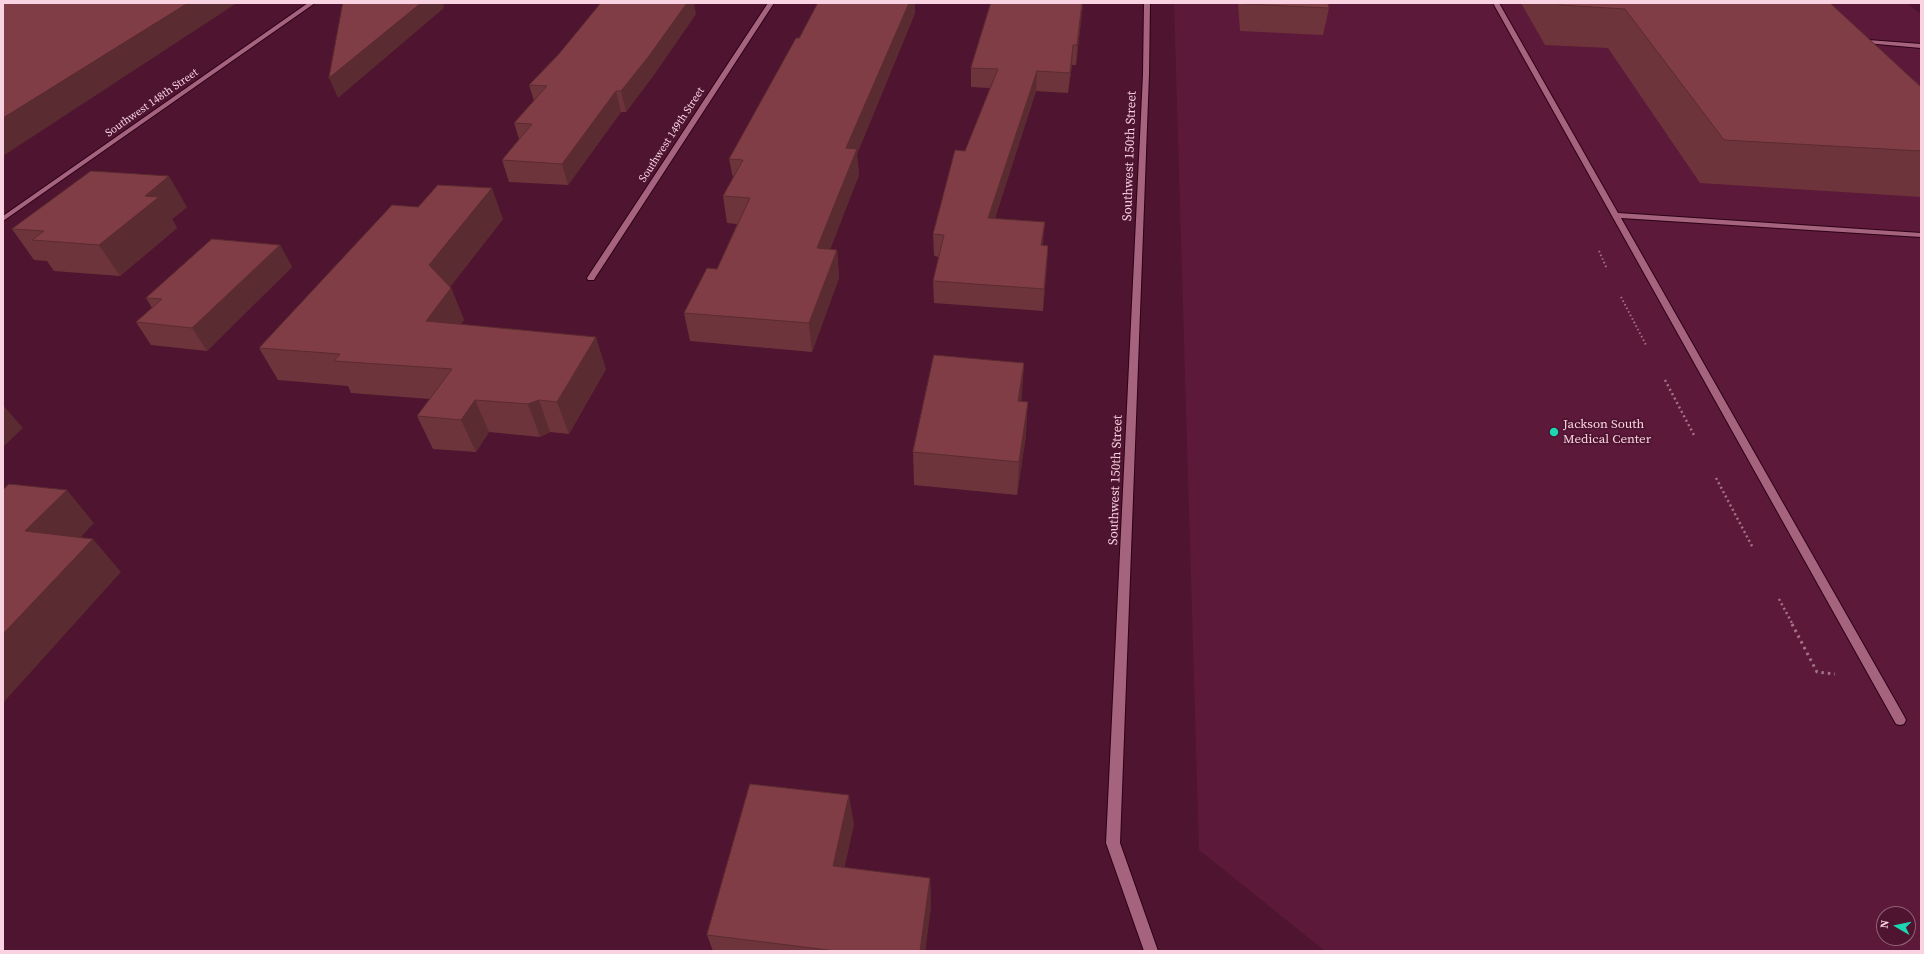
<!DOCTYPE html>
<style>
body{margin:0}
#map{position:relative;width:1924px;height:954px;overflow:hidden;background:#4e1430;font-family:"Source Serif 4",serif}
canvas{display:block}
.frame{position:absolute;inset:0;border:4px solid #f9d3e1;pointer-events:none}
.north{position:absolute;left:1876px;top:906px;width:40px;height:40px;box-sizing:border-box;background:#4e1430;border:1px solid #926077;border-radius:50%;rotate:279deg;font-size:11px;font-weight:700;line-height:16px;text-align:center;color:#f9d3e1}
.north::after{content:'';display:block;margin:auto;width:14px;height:18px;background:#1cd5b1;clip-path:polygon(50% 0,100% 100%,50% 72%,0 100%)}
</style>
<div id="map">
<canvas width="1924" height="954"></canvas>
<div class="frame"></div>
<div class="north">N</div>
</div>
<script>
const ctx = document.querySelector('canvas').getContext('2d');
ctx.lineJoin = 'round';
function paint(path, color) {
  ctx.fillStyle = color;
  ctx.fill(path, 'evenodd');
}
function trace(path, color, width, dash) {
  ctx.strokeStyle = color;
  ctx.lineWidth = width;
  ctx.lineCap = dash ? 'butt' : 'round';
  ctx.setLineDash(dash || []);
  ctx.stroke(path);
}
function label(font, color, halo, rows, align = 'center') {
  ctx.font = font + ' "Source Serif 4",serif';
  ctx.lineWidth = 3.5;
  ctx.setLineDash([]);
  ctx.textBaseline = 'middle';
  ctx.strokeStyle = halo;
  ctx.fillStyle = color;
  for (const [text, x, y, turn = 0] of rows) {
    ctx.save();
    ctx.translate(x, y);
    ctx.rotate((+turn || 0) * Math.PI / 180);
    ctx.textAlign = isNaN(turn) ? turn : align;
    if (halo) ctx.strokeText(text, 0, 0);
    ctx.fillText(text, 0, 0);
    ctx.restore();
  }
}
const built = new Path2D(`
 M1174 3H1907L1921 14V951H1325L1199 850ZM1884 914H1908V938H1884Z`);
const pathFar2 = new Path2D(`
 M1599 251 1607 269
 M1621 297 1646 345`);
const pathFar1 = new Path2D(`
 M1665 380 1695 437
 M1716 478 1753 548
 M1779 599 1793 625`);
const path = new Path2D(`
 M1792 624 1817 672 1835 674`);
const service = new Path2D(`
 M1493 3H1499L1618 213 1921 233V237L1621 218 1904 716 1906 720 1904 724 1900 725 1896 724Z
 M1868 40 1921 44V48L1866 43V41Z`);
const minor = new Path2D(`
 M308 3H315L3 221V216Z
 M768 3H774L595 278 594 280H588L587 278Z
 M1144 3H1150L1149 74 1120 843 1158 951H1144L1106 843 1143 74Z`);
const wall = new Path2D(`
 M1083 3 1076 65H1072L1068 93 1036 91 995 218 1043 245 1048 246 1043 311 934 303 933 281 939 257 934 256 933 234 965 151 990 88 971 87V68Z
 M1238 3H1328L1329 8 1323 35 1240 31Z
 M1521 3H1830L1921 87V197L1700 183 1608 48 1545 45Z
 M915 13 857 154 859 175 830 249 837 250 839 278 812 352 690 341 684 313 717 269 737 224 727 223 723 196 733 178 729 159 799 38Z
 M696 14 653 76 626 112H621L568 185 509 182 502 160 519 139 514 123 534 101 529 85Z
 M187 207 172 219 177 228 120 276 54 271 47 261 34 260 12 229Z
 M503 219 450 287 451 288 464 320 461 324 606 369 569 434 550 432 540 437 489 432 476 452 433 449 417 416 430 399 351 393 348 386 278 380 259 348Z
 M280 245 292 267 207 351 151 345 136 322 152 308 146 298Z
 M1024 363 1021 401 1026 435 1017 495 914 485 913 452Z
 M854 824 844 868 930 878 931 906 925 951H713L707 935Z`);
const shadedWall = new Path2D(`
 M188 3H237L3 156V118Z
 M421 3H443L444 8 338 98 329 78Z
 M681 3H694L696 14 653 76 626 112 621 91Z
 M909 3H915V13L857 154 859 175 820 276 817 248 846 148Z
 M1082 3H1083L1076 65 1077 45Z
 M1073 45 1072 65 1068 93 1070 73Z
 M1037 71 1036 91 988 240V218Z
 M616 91 621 112 568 185 562 164Z
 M169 176 187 207 172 219 177 228 120 276 99 245 145 196Z
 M492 188 503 219 442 297 429 265Z
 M1045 222 1043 244 1040 267 1041 245Z
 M280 245 292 267 207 351 192 328Z
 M1048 246 1047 268 1043 311 1044 289Z
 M837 250 839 278 812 352 809 323Z
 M451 288 464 320 440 353 426 321Z
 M596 337 606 369 569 434 557 402Z
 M1024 363 1022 396 1016 434 1018 401Z
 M475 400 489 432 476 452 461 420Z
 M539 400 550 432 540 437 528 404Z
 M1028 402 1026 435 1017 495 1019 462Z
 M3 405 23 428 3 447Z
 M67 490 94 523 55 564 25 531Z
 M93 539 121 572 3 703V634Z
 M849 795 854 824 839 894 833 866Z
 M930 878 931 906 925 951H920Z`);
const building = new Path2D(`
 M3 3H188L3 118Z
 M343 3H421L329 78Z
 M601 3H687L649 56 621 91H616L562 164 502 160 532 124 514 123 547 86 529 85 558 55Z
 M818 3H909L846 148 857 149 817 248 837 250 809 323 684 313 707 268 717 269 750 198 723 196 743 160 729 159 796 38H799Z
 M991 3H1082L1077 45H1073L1070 73 1037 71 988 218 1045 222 1041 245 1048 246 1044 289 933 281 944 235 933 234 955 150 965 151 998 69 971 68Z
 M1245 3H1328L1329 8 1245 4Z
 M1558 3H1830L1921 87V151L1724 140 1625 9 1560 5Z
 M91 171 169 176 145 196 159 197 99 245 32 240 44 231 12 229Z
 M438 185 492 188 429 265 451 288 426 321 596 337 557 402 539 400 528 404 475 400 461 420 417 416 452 369 334 361 340 354 259 348 392 205 418 207Z
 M212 239 280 245 192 328 136 322 162 299 146 298Z
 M934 355 1024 363 1018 401 1028 402 1019 462 913 452Z
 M9 484 67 490 25 531 93 539 3 634V490Z
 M750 784 849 795 833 866 930 878 920 951H836L707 935Z`);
const markers = [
 [1554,432,5,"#1cd5b1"]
];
const farStreetnames = [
 ["Southwest 148th Street",152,103,-35],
 ["Southwest 149th Street",672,135,-57]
];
const streetNames = [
 ["Southwest 150th Street",1130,156,-88],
 ["Southwest 150th Street",1116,480,-88]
];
const poiNames = [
 ["Jackson South",1563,425],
 ["Medical Center",1563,440]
];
paint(built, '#5c1939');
trace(service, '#2c0217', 2);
trace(minor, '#2c0217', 2);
trace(pathFar2, '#a37388', 2, [1.5, 2.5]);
trace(pathFar1, '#a37388', 2.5, [2, 3]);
trace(path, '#a37388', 3, [2.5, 4]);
paint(service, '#a6637e');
paint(minor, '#a6637e');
paint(wall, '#6e343b');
paint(shadedWall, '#5a2b30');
paint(building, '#803d45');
trace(building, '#5a2b30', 1);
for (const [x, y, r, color] of markers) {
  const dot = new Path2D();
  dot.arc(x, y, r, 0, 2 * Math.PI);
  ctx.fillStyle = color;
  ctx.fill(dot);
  trace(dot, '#4e1430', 1.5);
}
label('11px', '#f9d3e1', '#4e1430', farStreetnames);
label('13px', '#f9d3e1', '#4e1430', streetNames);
label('13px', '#f9d3e1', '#4e1430', poiNames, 'left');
</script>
